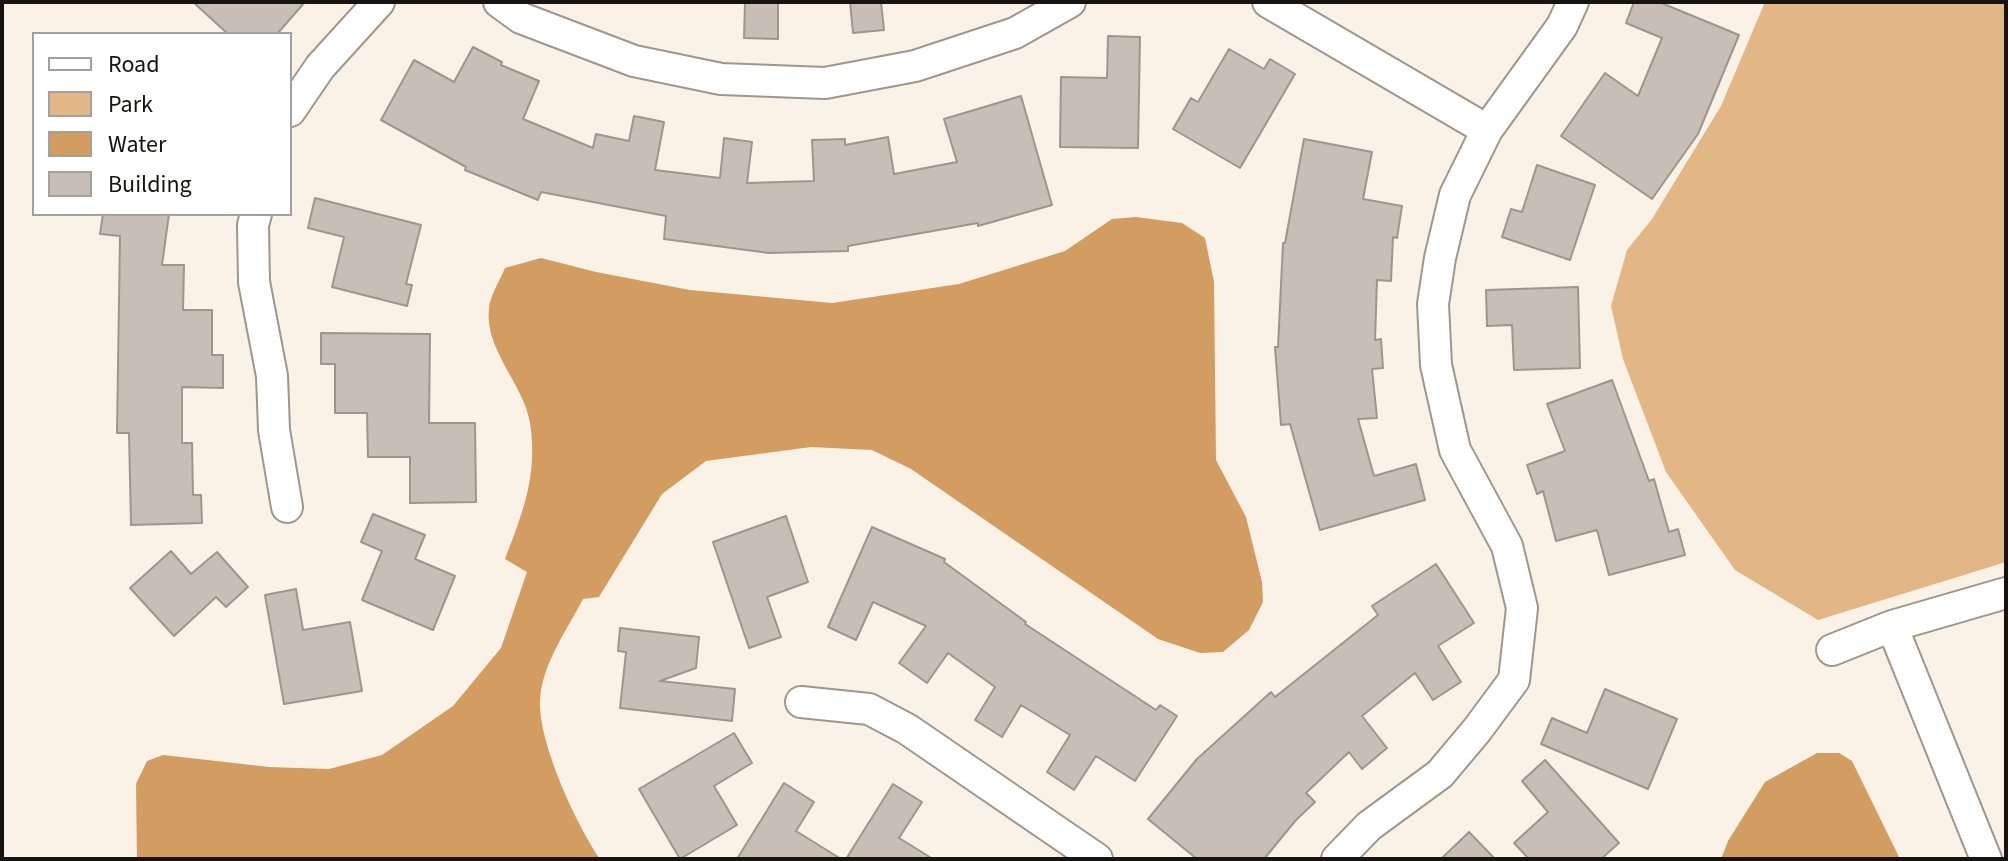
<!DOCTYPE html>
<style>
body{margin:0}
#map{position:relative;width:2008px;height:861px;overflow:hidden;background:#faf1e7;font-family:"Source Sans 3",sans-serif}
canvas{display:block}
.frame{position:absolute;inset:0;border:4px solid #171310;pointer-events:none}
.legend{position:absolute;left:32px;top:32px;width:260px;height:184px;box-sizing:border-box;background:#fff;border:2px solid #a2a19f;margin:0;padding:10px 14px;list-style:none;font-size:24px;color:#171310}
.legend li{display:flex;align-items:center;gap:16px;height:40px}
.legend b{width:40px;border:2px solid #a2a19f}
</style>
<div id="map">
<canvas width="2008" height="861"></canvas>
<div class="frame"></div>
<ul class="legend">
<li><b style="height:10px;background:#fff"></b>Road</li>
<li><b style="height:22px;background:#e3b686"></b>Park</li>
<li><b style="height:22px;background:#d39d61"></b>Water</li>
<li><b style="height:22px;background:#c8beb5"></b>Building</li>
</ul>
</div>
<script>
const ctx = document.querySelector('canvas').getContext('2d');
ctx.lineJoin = 'round';
function paint(path, color) {
  ctx.fillStyle = color;
  ctx.fill(path, 'evenodd');
}
function trace(path, color, width, dash) {
  ctx.strokeStyle = color;
  ctx.lineWidth = width;
  ctx.lineCap = dash ? 'butt' : 'round';
  ctx.setLineDash(dash || []);
  ctx.stroke(path);
}
const green = new Path2D(`
 M1765 2H2006V562L1818 620 1735 570 1666 472 1623 359 1611 306 1627 250 1652 219 1721 106Z`);
const water = new Path2D(`
 M1136 217 1182 223 1205 238 1214 282 1216 460 1246 517 1262 582 1263 602 1249 630 1223 652 1200 653 1158 639 911 469 872 450 811 447 706 461 662 494 599 597 583 599C567 630 542 664 540 700 538 742 576 824 600 859H137L136 784 147 761 163 755 269 767 329 769 382 755 453 706 501 648 527 572 505 559C523 512 538 475 530 423 524 384 484 350 489 308 490 296 500 280 505 268L541 258 596 272 690 290 832 303 959 284 1065 251 1112 219Z
 M1817 753H1839L1852 761 1900 859H1721L1728 841 1765 782Z`);
const building = new Path2D(`
 M193 2H305L277 34H228Z
 M745 2H778V39L744 38Z
 M850 2H881L884 30 853 33Z
 M1634 2H1659L1739 35 1698 134 1652 199 1561 136 1605 73 1638 96 1662 38 1626 23Z
 M1108 36 1140 37 1138 148 1060 147 1061 77 1107 78Z
 M473 47 502 62 501 65 539 81 523 119 593 148 596 134 629 141 634 116 664 122 655 170 720 178 724 138 752 142 747 183 814 181 812 140 845 139V145L888 137 894 174 957 162 944 119 1021 96 1052 205 978 226V223L848 246V251L769 253 664 239 666 216 541 192 538 200 465 170 466 167 381 120 414 60 454 82Z
 M1229 49 1264 69 1270 59 1295 74 1240 168 1173 129 1191 98 1198 102Z
 M1304 139 1372 152 1363 199 1402 206 1397 238 1393 237 1391 281 1377 280 1375 340 1381 339 1383 368 1372 369 1377 418 1358 419 1374 476 1416 464 1425 500 1320 530 1290 424 1281 425 1275 347H1278L1283 243H1285Z
 M1537 165 1595 185 1570 260 1502 237 1511 209 1522 212Z
 M315 198 421 225 406 284 412 285 407 306 332 287 344 237 308 228Z
 M103 214H169L162 265H184L183 310H212V355H223V388L182 387V443H192L193 495H201L202 523 131 525 129 433H117L120 236 100 234Z
 M1578 287 1580 368 1514 370 1512 325 1487 326 1486 290Z
 M321 333 430 334 429 423H475L476 502 410 503V457H368L367 413H335V364H321Z
 M1612 380 1649 481 1654 479 1669 532 1678 529 1685 555 1609 575 1597 530 1556 541 1543 491 1537 494 1527 465 1565 451 1547 404Z
 M373 514 425 535 415 559 455 576 433 630 362 600 382 551 361 542Z
 M786 516 808 582 767 597 781 637 749 648 713 542Z
 M872 527 945 559 944 562 1026 622 1025 624 1156 710 1160 705 1177 716 1135 781 1096 756 1074 790 1047 772 1070 735 1021 705 1002 737 975 720 995 687 948 653 927 683 899 663 926 626 873 602 856 640 828 627Z
 M171 551 191 574 217 552 248 587 226 607 216 597 174 636 130 588Z
 M1436 564 1474 623 1438 646 1461 682 1433 700 1415 673 1362 716 1387 748 1362 769 1349 752 1306 793 1315 802 1296 820 1264 859H1197L1148 819 1197 759 1271 692 1275 697 1378 615 1372 606Z
 M296 589 303 630 350 622 362 691 284 704 265 595Z
 M620 628 699 637 696 668 660 681 735 689 732 721 620 708 626 652 618 651Z
 M1605 689 1677 719 1648 789 1541 744 1552 718 1587 733Z
 M734 733 752 763 714 786 737 825 680 859 639 789Z
 M1545 760 1619 843 1601 859H1529L1514 843 1548 812 1522 781Z
 M784 783 814 802 796 831 841 859H737Z
 M893 784 922 802 899 838 933 859H846Z
 M1469 832 1495 859H1441Z`);
const minor = new Path2D(`
 M499 2 521 18 634 61 721 79 825 83 915 66 1015 33 1070 2
 M1268 2 1487 130
 M290 111 320 67 379 2
 M256 214 253 225 254 282 272 376 274 430 287 507
 M1892 626 1986 859
 M1832 650 1892 626 2006 593
 M801 702 869 709 907 729 1097 859
 M1337 859 1369 826 1440 774 1477 730 1514 680 1522 608 1507 546 1455 450 1436 365 1433 304 1440 258 1455 195 1487 130 1562 26 1573 2`);
paint(green, '#e3b686');
paint(water, '#d39d61');
paint(building, '#c8beb5');
trace(building, '#9e958c', 2);
trace(minor, '#9f968e', 34);
trace(minor, '#fff', 30);
</script>
